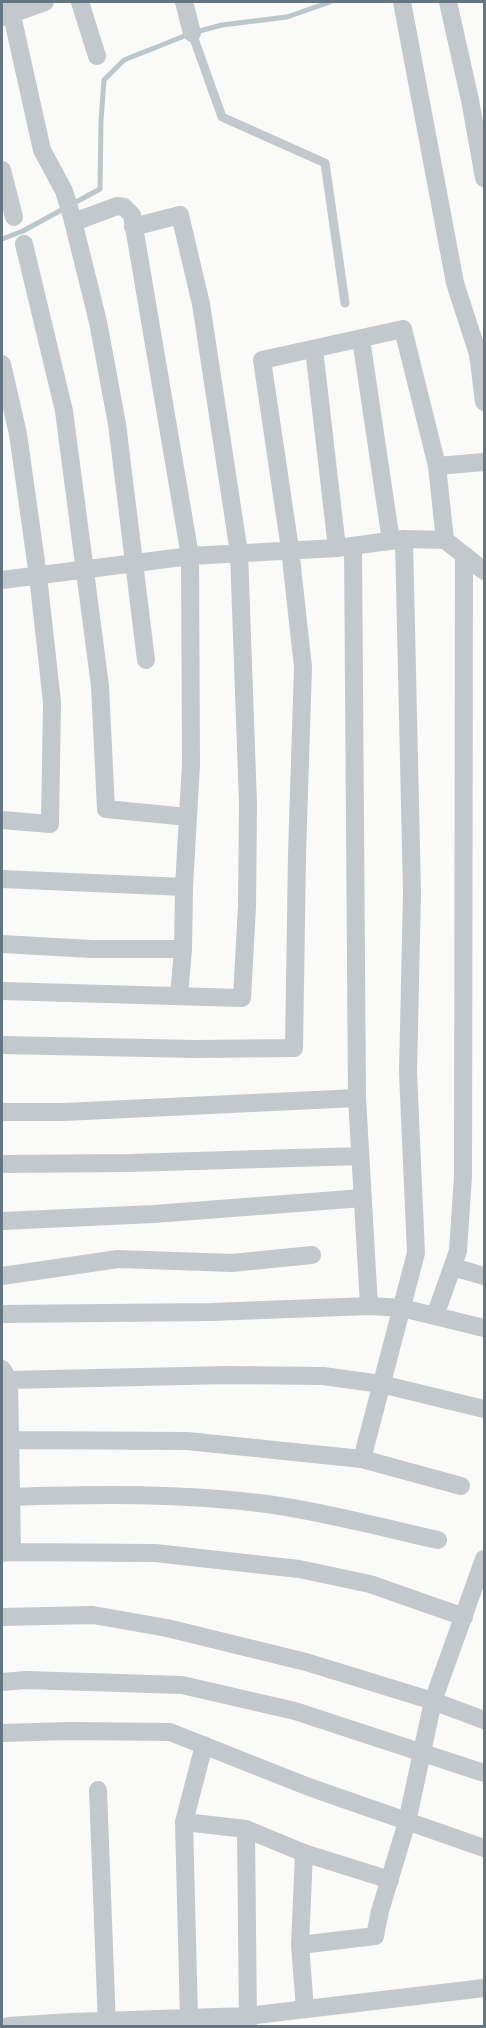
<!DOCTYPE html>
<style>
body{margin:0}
#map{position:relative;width:486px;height:2028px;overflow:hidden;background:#fafaf8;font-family:"PT Sans Narrow",sans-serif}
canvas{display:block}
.frame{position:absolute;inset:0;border:3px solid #657683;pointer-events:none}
</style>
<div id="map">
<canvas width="486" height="2028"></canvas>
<div class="frame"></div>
</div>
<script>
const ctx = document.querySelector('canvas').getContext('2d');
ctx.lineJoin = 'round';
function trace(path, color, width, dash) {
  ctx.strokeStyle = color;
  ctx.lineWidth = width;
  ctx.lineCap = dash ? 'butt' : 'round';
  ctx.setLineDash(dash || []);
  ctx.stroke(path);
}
const stream = new Path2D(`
 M2 239 23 231 100 189 101 121 104 80 124 60 192 33 222 25 287 17 330 2`);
const lane = new Path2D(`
 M192 33 222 117 325 163 345 303`);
const street = new Path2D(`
 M9 2 42 150 64 191 72 217 98 322 117 424 146 660
 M80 2 97 56
 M184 2 192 33
 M402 2 455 283 478 354 484 402
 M448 2 470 100 484 178
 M3 17 45 2
 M2 170 14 217
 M74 222 117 206 124 207 132 215 190 556 191 764 184 887 183 949 179 996
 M24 244 64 411 100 686 106 809 188 817
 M361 339 391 541
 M314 349 337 548
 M2 364 18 434 38 576 52 702 50 824 2 820
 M437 466 484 462
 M353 546 357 1098 369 1306
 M2 580 190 556 337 548 404 539 445 540 484 571
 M2 879 184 887
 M2 944 92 949H183
 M2 991 242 998 247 906 248 804 239 553 201 304 180 215 133 227
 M2 1045 196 1049 294 1048 297 855 303 667 290 549 262 360 403 329 437 466 445 540
 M2 1112H64L357 1098
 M2 1164 130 1163 360 1156
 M2 1221 154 1214 363 1198
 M453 1267 484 1276
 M2 1276 118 1259 232 1263 312 1255
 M2 1314 211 1312 369 1306 402 1308 484 1328
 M435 1316 458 1251 463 1176 464 555
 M2 1369 9 1380 12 1552
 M9 1380 228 1375 323 1376 381 1384 484 1409
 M10 1440 187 1441 362 1459 461 1486
 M362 1459 416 1253 408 1073 412 893 404 539
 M11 1497C97 1494 182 1493 267 1504 324 1512 381 1527 438 1540
 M2 1553 12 1552 155 1553 299 1569 370 1584 464 1617
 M2 1617 93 1615 167 1628 306 1662 433 1701 484 1720
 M2 1682 26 1680 182 1685 295 1711 484 1773
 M2 1733 68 1731 170 1732 309 1787 484 1848
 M98 1790 107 2026
 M184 1822 246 1829 304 1853 390 1880
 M246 1829 248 2026
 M304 1853 300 1945 305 2009
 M300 1945 375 1936 380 1911 407 1822 433 1701 484 1559
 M189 2018 184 1822 204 1745
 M8 2026 71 2022 247 2016 484 1988`);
trace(stream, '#bbc7cb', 5);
trace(lane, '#c3c8cc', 9);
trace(street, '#c3c8cc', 18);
</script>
